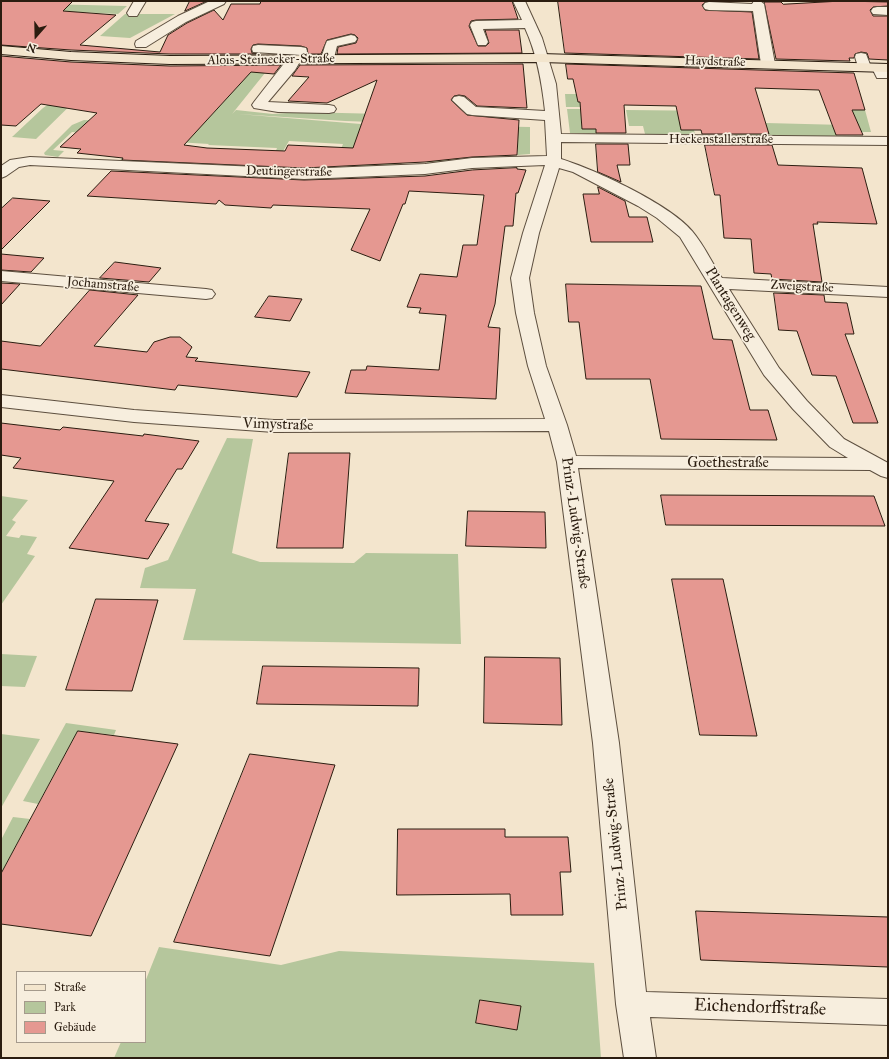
<!DOCTYPE html>
<meta charset="utf-8">
<style>
body{margin:0}
#map{position:relative;width:889px;height:1059px;overflow:hidden;background:#f3e5cd;font-family:"IM FELL Great Primer",serif}
canvas{display:block}
.frame{position:absolute;inset:0;border:2px solid #2b1d10;pointer-events:none}
.legend{position:absolute;left:16px;top:971px;width:130px;height:72px;box-sizing:border-box;background:#f7eede;border:1px solid #a59a8c;margin:0;padding:5px 7px;list-style:none;font-size:12px;color:#2b1d10}
.legend li{display:flex;align-items:center;gap:8px;height:20px}
.legend b{width:20px;border:1px solid #a59a8c}
.north{position:absolute;left:16px;top:16px;width:40px;height:40px;-webkit-text-stroke:3px #f7eede;paint-order:stroke;rotate:200deg;font-size:11px;font-weight:700;line-height:16px;text-align:center;color:#2b1d10}
.north::after{content:'';display:block;margin:auto;width:14px;height:18px;background:#2b1d10;clip-path:polygon(50% 0,100% 100%,50% 72%,0 100%)}
</style>
<div id="map">
<canvas width="889" height="1059"></canvas>
<div class="frame"></div>
<ul class="legend">
<li><b style="height:5px;background:#f3e5cd"></b>Straße</li>
<li><b style="height:11px;background:#b5c69c"></b>Park</li>
<li><b style="height:11px;background:#e59891"></b>Gebäude</li>
</ul>
<div class="north">N</div>
</div>
<script>
const ctx = document.querySelector('canvas').getContext('2d');
ctx.lineJoin = 'round';
function paint(path, color) {
  ctx.fillStyle = color;
  ctx.fill(path, 'evenodd');
}
function trace(path, color, width, dash) {
  ctx.strokeStyle = color;
  ctx.lineWidth = width;
  ctx.lineCap = dash ? 'butt' : 'round';
  ctx.setLineDash(dash || []);
  ctx.stroke(path);
}
function label(font, color, halo, rows, align = 'center') {
  ctx.font = font + ' "IM FELL Great Primer",serif';
  ctx.lineWidth = 3.5;
  ctx.setLineDash([]);
  ctx.textBaseline = 'middle';
  ctx.strokeStyle = halo;
  ctx.fillStyle = color;
  for (const [text, x, y, turn = 0] of rows) {
    ctx.save();
    ctx.translate(x, y);
    ctx.rotate((+turn || 0) * Math.PI / 180);
    ctx.textAlign = isNaN(turn) ? turn : align;
    if (halo) ctx.strokeText(text, 0, 0);
    ctx.fillText(text, 0, 0);
    ctx.restore();
  }
}
const green = new Path2D(`
 M1 3 127 6 118 14 78 12 63 24Z
 M125 14H175L130 38 100 36Z
 M269 68 232 114 236 110 273 114 301 112 503 117 502 119 399 123 345 121 238 114 361 124 411 155 399 166 347 168 352 152 336 161 343 144 289 141 282 153H275L277 148 208 145 209 144 176 142 151 157 147 162 120 160 140 139 72 132 53 150 64 151 58 157 45 155 44 153 72 125 84 120 152 124 173 118 206 121 244 79 231 73Z
 M79 83 92 84 36 139 12 137 43 108Z
 M565 94H579L577 97 578 102H581L582 107H566Z
 M567 109H614V116L581 115 582 129H596L597 134 570 133Z
 M626 110 719 111 679 117 681 130H694L695 134H645L643 126H629Z
 M841 110H865L871 132H835L837 137 734 135 727 122 844 125Z
 M423 125 530 127V154L518 155V136H503L484 139 483 158H478L479 139 460 157 459 160 427 163 429 155Z
 M227 438 253 439 232 553 260 562 354 563 366 553 458 554 461 644 183 640 196 589 140 588 145 568 168 560Z
 M1 496 28 500 12 520 16 522 6 536 19 538 21 535 37 537 27 554 35 556 1 605Z
 M1 654 37 656 25 687 1 686Z
 M66 723 116 730 114 735 78 731 38 804 23 801Z
 M1 734 40 739 1 808Z
 M13 817 30 819 1 874V840Z
 M159 947 281 965 339 951 594 963 601 1058H114L121 1042H145V982Z`);
const building = new Path2D(`
 M1 1H73L63 11 116 15 80 45 160 52 168 35 187 23 214 10 223 20 231 4H260L261 1H512L518 19 476 20 471 21 469 26 478 46H486L489 43 485 30H519L522 53 337 54 338 47 356 43 358 38 355 35 351 34 327 40 321 54H308L307 48 301 46 258 44 253 45 251 49 252 53 261 54H170L71 50 1 45Z
 M190 1H205V2L185 11Z
 M558 1H707L702 5 705 10 752 12 759 59 565 53Z
 M842 1 888 2V6L873 7 870 10 873 16H888V60L869 59 867 53 861 52 855 54 854 58H849L850 61 776 59 764 2H781L783 4Z
 M1 56 71 62 170 66 281 65 274 74 251 72 184 145 207 148 285 151 288 145 353 148 377 80 327 103 288 101 309 77 292 76 300 65 523 64 527 108 477 106 465 96 459 95 454 96 451 100 467 115 519 120 517 155 472 157 425 162 304 168 122 160 123 158 77 153 81 149 60 147 97 113 41 104 16 126 1 125Z
 M566 64 854 73 865 110H852L863 135H836L819 90 755 88 769 134H702L701 130H681L676 106 624 105 626 133H596V129H582L580 102H578L573 79H568Z
 M596 144H628L630 165H617L621 182 598 172Z
 M705 145H772L778 165 862 168 877 224 817 222 818 224H813L822 282 772 279 771 274 754 273 751 239 724 238 720 195H715Z
 M517 168V169L526 170 518 193H516L513 226H505L495 304 488 327 500 328 496 399 345 393 351 370H366L367 366 439 370 446 315 419 313 421 308 407 307 420 274 457 277 463 245H477L484 195 409 191 405 204H403L380 261 351 250 370 209 273 205 271 208 225 205 219 200 216 204 87 196 111 171 304 180 425 176 472 170Z
 M598 187 625 201 629 217H647L653 242H591L583 194H599Z
 M13 198 50 201 1 250V209Z
 M1 254 44 258 31 272 1 270Z
 M115 262 161 268 149 282 100 278Z
 M1 283 20 284 1 305Z
 M566 284 701 286 713 339 732 340 750 410H768L777 440 661 439 650 379H586L579 322H569Z
 M90 290 138 295 94 346 147 352 154 342 170 337H180L192 347 186 357 198 358 195 361 310 372 297 397 178 385 175 390 1 369V341L40 346Z
 M774 293 824 295 825 302 847 303 854 334H845L878 423H853L836 376 812 375 797 331 779 330Z
 M269 296 302 299 290 321 255 317Z
 M1 423 60 430 63 427 143 436 144 434 199 441 182 469H177L145 521 169 524 148 559 69 548 114 481 13 468 21 458 1 455Z
 M289 453H350L343 548H277Z
 M661 495 874 496 885 526 666 525Z
 M468 511 545 512 546 548 466 546Z
 M672 579H723L757 736 700 735Z
 M96 599 158 600 132 691 66 690Z
 M485 657 560 658 562 725 484 723Z
 M263 666 419 668 418 706 257 704Z
 M78 731 178 744 91 936 1 924V874Z
 M250 754 335 765 270 956 174 942Z
 M398 829H505V837H568L571 872H560L563 915H511L510 894 397 895Z
 M696 911 888 917V967L701 960Z
 M480 1000 521 1006 517 1030 476 1023Z`);
const minor = new Path2D(`
 M134 1H146L137 16H129L127 13Z
 M210 1H226L224 4 186 22 146 47H136L135 44 136 41 178 16Z
 M513 1H525L542 38 556 84 561 134 888 137V145L561 142V159C596 170 669 204 692 231 704 245 712 263 722 278L888 287V297L729 289 779 368 807 401 844 439 888 463V478L881 476 870 470 578 468 619 743 646 992 888 999V1025L650 1017 656 1058H624L616 1004 593 743 557 462 549 431 274 432 134 422 1 407V395L134 410 274 420 545 419 528 366 516 313 511 278 523 233 545 165 472 168 425 174 304 179 30 165 19 167 6 176 1 178V166L10 160 30 157 304 169 425 164 472 158 547 156 545 120 472 115 467 114 452 100 454 97 459 96 464 97 476 107 545 111C542 83 537 54 525 28L483 29 488 42 486 45H478L470 25 472 22 476 21 522 20ZM559 168 573 172 638 206 657 218 680 237 764 375 793 409 830 447 848 458 576 456 567 425 546 366 534 313 529 278 539 233Z
 M754 1H760L764 4 775 64 773 67H763L761 64 753 11 709 10 705 9 703 6 705 3 709 2 752 4Z
 M877 7H888V15L873 14 871 11 873 8Z
 M351 35 355 36 357 39 355 42 337 46 333 62H323L321 59 325 46 327 41Z
 M258 45 301 47 306 48 307 51 306 54 301 55 253 52 252 49 253 46Z
 M861 53 866 54 871 67 869 70H859L855 57 856 54Z
 M294 56 299 57 301 60 295 70 268 102 329 105 334 106 336 109 334 112 329 113 278 112 254 108 252 105 254 102 289 57Z
 M879 64 884 65 888 73 887 78H877L872 68 874 65Z
 M1 271 206 289 212 290 215 294 212 298 206 299 1 281Z`);
const major = new Path2D(`
 M1 46 71 52 170 56 541 54 888 64V72L541 62 170 64 71 60 1 54Z`);
const farStreetnames = [
 ["Alois-Steinecker-Straße",271,60,-1],
 ["Haydstraße",715,62,2],
 ["Heckenstallerstraße",721,140],
 ["Deutingerstraße",289,172,1],
 ["Jochamstraße",103,285,5],
 ["Zweigstraße",802,287,3]
];
const streetNames = [
 ["Plantagenweg",730,304,58],
 ["Vimystraße",278,425,2],
 ["Goethestraße",728,463],
 ["Prinz-Ludwig-Straße",575,523,82],
 ["Prinz-Ludwig-Straße",616,844,-96]
];
const nearStreetnames = [
 ["Eichendorffstraße",760,1008,2]
];
paint(green, '#b5c69c');
paint(building, '#e59891');
trace(building, '#2b1d10', 1);
trace(minor, '#5d4f3f', 2);
trace(major, '#2b1d10', 2);
paint(minor, '#f7eede');
paint(major, '#f3e5cd');
label('13px', '#2b1d10', '#f7eede', farStreetnames);
label('15px', '#2b1d10', '#f7eede', streetNames);
label('18px', '#2b1d10', '#f7eede', nearStreetnames);
</script>
